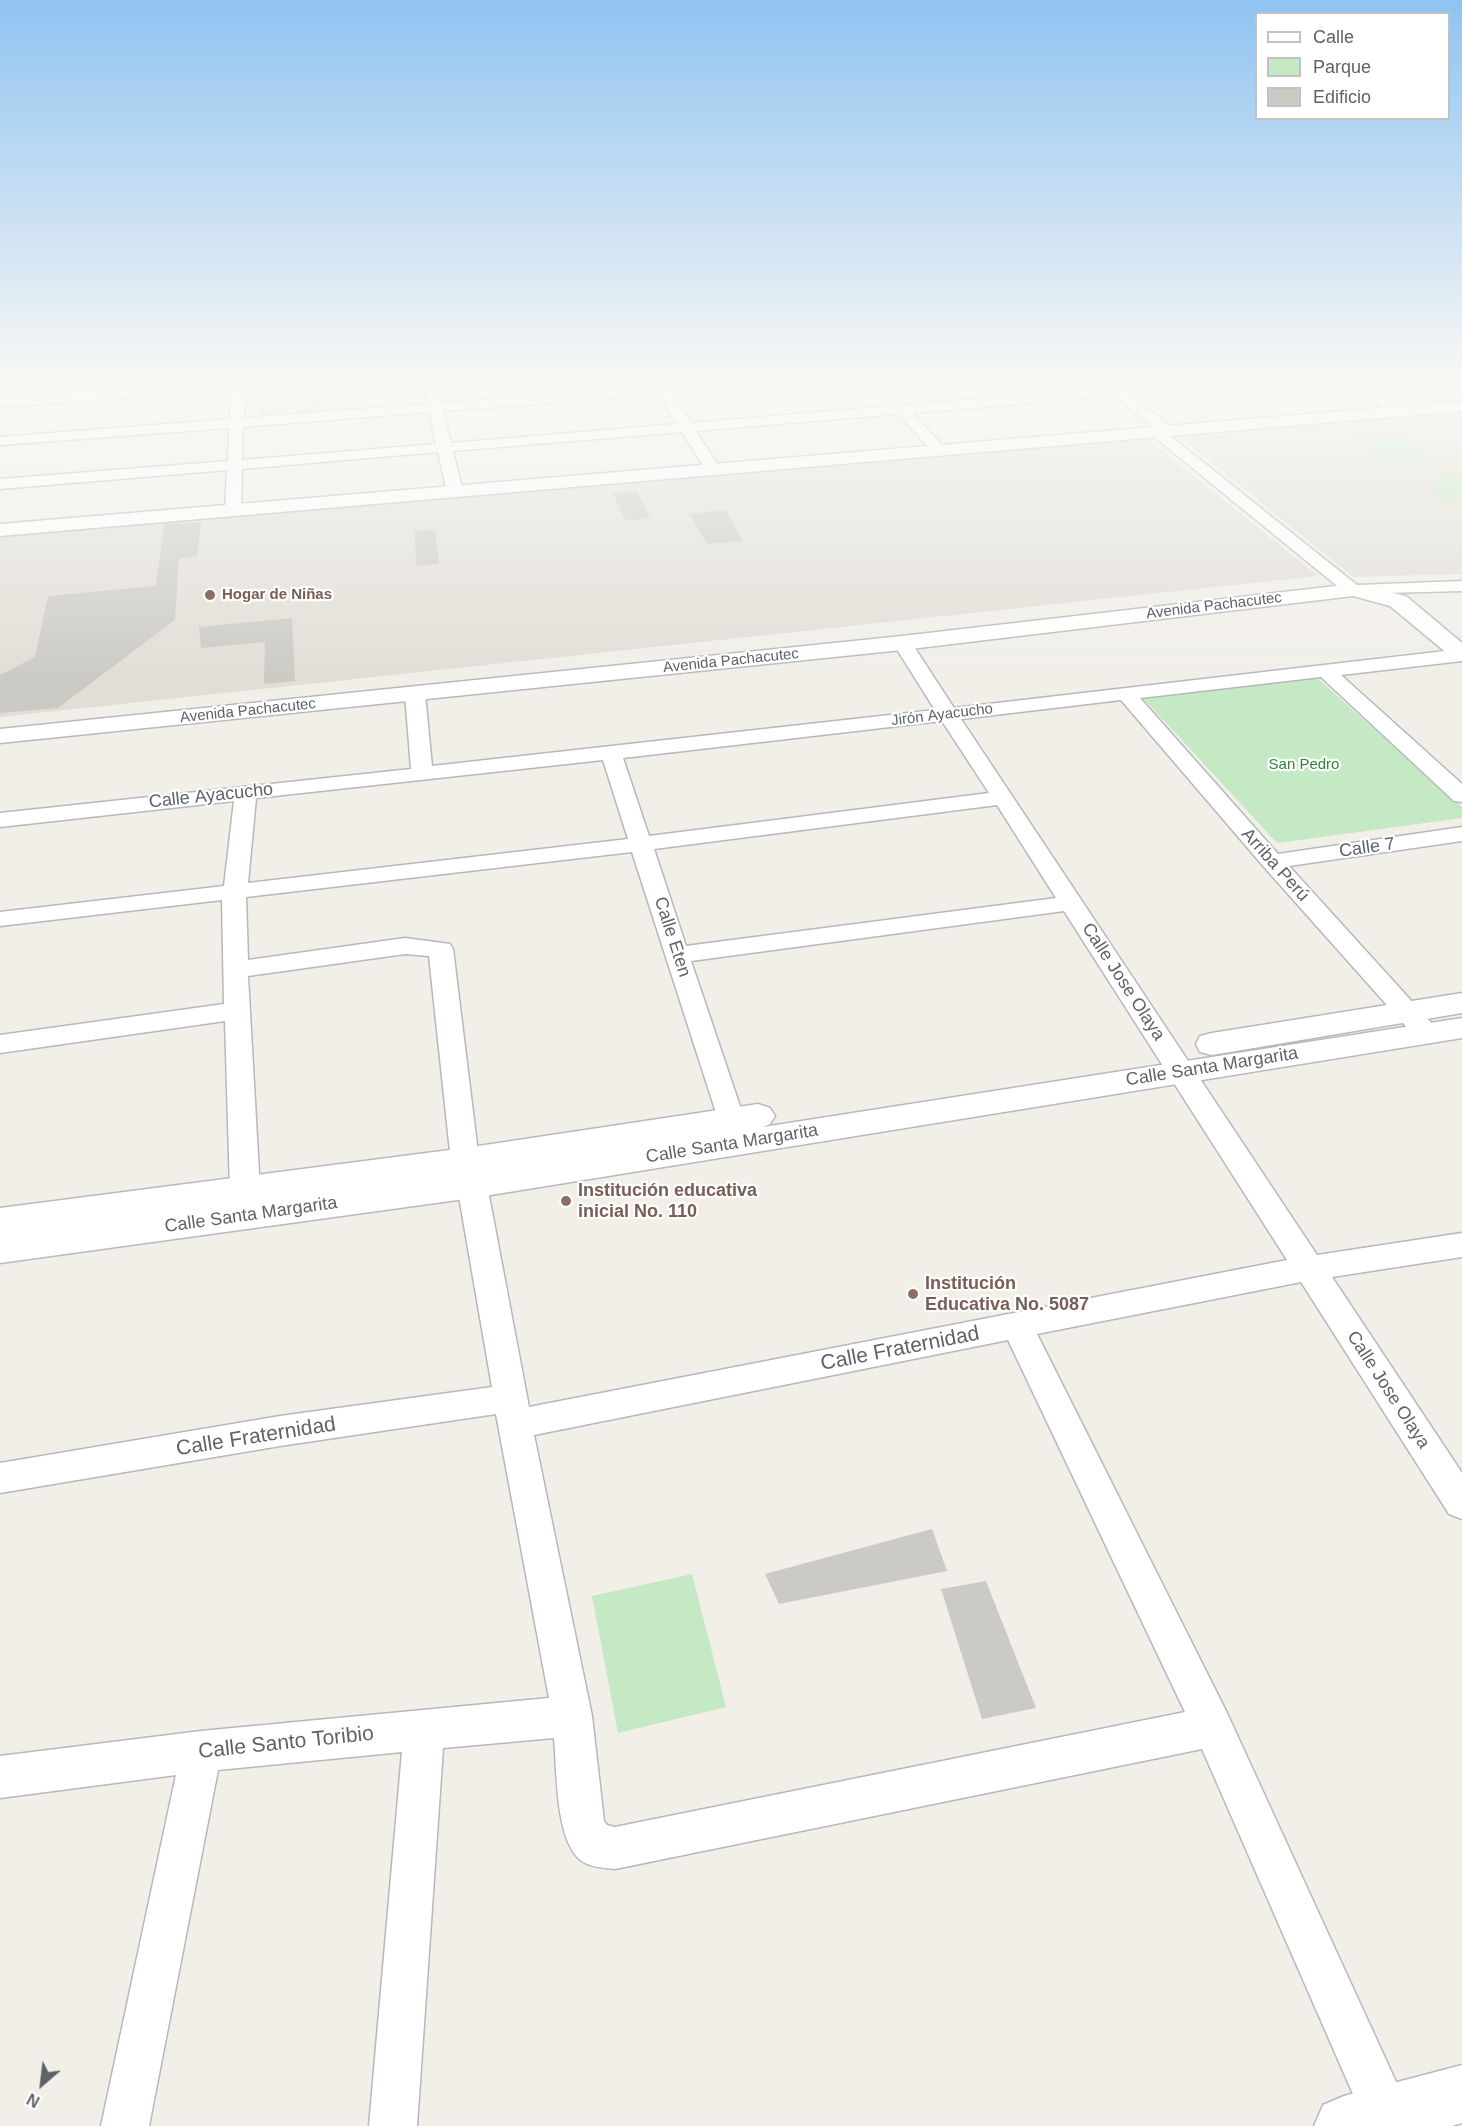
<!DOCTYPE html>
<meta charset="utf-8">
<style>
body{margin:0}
#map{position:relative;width:1462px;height:2126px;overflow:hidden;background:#f1efe8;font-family:Helvetica,sans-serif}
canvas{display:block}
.legend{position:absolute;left:1255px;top:12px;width:195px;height:108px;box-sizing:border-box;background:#fff;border:2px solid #bfc1c3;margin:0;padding:8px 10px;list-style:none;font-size:18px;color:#5f6368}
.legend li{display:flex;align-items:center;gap:12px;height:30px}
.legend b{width:30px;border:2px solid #bfc1c3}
.north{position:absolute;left:12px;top:2054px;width:60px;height:60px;-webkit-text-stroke:4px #fff;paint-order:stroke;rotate:208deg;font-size:16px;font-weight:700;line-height:24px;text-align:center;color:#5f6368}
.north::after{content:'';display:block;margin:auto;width:21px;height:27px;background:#5f6368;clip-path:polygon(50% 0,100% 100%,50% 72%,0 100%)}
</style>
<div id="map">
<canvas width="1462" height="2126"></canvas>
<ul class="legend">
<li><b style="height:8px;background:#fff"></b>Calle</li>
<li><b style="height:16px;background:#c5e8c5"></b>Parque</li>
<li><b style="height:16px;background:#cccac5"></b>Edificio</li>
</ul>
<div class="north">N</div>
</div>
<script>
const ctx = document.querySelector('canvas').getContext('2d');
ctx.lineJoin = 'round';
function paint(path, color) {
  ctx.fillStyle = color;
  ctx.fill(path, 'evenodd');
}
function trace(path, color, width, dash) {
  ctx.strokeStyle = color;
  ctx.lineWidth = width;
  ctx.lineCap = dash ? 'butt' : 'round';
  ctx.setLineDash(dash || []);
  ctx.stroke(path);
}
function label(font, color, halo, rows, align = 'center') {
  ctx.font = font + ' Helvetica,sans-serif';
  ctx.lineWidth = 4.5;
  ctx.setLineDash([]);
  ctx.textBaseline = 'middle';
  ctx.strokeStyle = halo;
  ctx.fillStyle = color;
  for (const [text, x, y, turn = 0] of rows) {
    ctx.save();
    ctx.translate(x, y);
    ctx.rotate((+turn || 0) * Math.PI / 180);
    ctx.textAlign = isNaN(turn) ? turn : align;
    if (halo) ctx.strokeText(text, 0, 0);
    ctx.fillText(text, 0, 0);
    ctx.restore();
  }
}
const education = new Path2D(`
 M1462 412V574L1353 577 1180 437Z
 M1147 438 1318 576 0 717V535Z`);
const green = new Path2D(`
 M310 385H349L326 391 322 396H297V387Z
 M313 400 356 407 355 409 298 413V404Z
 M282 402 290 404 289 415 258 416V406Z
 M1396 435 1435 460 1392 464 1354 439Z
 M1442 472 1462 476V502L1430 497Z
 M1317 678 1462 807V818L1277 843 1143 698Z
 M692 1574 726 1707 618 1733 592 1596Z`);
const building = new Path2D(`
 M637 491 650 518 625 521 613 493Z
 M725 510 743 541 707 544 690 514Z
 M201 522 197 556 179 558 175 620 58 708 0 713V675L35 657 48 596 156 586 164 524Z
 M435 530 439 564 416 566 415 531Z
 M292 618 295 681 264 684 265 642 201 648 199 627Z
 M932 1529 947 1571 779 1604 765 1574Z
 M986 1581 1036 1708 982 1719 941 1589Z`);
const street = new Path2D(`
 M231 385H245L244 418 428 404 423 385H437L441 403 655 387 653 385H742L735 389 672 394 691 423 891 406 872 385H886L905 405 1107 389V385H1118L1121 388 1209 385 1202 389 1130 395 1172 428 1174 431 1169 435 1357 585 1462 581V591L1347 594 1152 435 1150 432 1155 428 1115 396 913 413 947 451 940 455 935 454 898 414 696 431 721 470 713 475 708 473 682 432 453 451 463 492 455 497 447 492 438 452 242 469 241 511 233 516 225 511 227 470 0 489V479L228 461 229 428 0 445V437L230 419ZM659 395 677 424 451 443 443 411ZM429 412 436 444 242 460 243 427Z
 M1347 385H1363L1405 412 1403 415H1393Z
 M902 637 909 639 954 708 1462 649V661L1341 675 1462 784V802L1454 801 1321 677 1140 698 1278 854 1462 827V841L1289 866 1436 1028 1440 1034 1436 1040 1427 1043 1418 1040 1264 867 1121 700 961 719 1317 1255 1462 1233V1257L1332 1277 1462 1473V1519L1449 1514 1301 1282 1037 1334 1227 1713 1403 2097 1410 2114 1405 2126H1367L1202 1749 615 1869C604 1868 588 1867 579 1859 555 1836 557 1770 554 1738L443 1748 417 2126H369L402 1752 218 1770 149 2126H101L176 1775 0 1798V1756L201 1731 549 1698 496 1414 280 1446 0 1493V1463L280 1416 492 1387 457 1185 462 1177 472 1174 482 1177 487 1185 529 1407 1287 1260 1064 911 691 961 745 1121 741 1128 731 1131 721 1128 632 852 246 897 248 960 405 938 450 944 453 949 479 1161 475 1168 465 1171 455 1168 451 1161 429 956 405 954 248 976 260 1191 255 1199 245 1202 235 1199 230 1191 225 1021 0 1053V1035L224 1004 222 900 0 926V912L224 886 234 801 0 827V813L411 769 405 694 408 690H422L425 694 432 766 935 710 893 643 895 639ZM942 721 989 793 649 836 623 758ZM603 760 628 839 248 883 256 798ZM997 805 1056 898 686 946 654 849ZM1008 1340 1185 1712 615 1827 607 1825 604 1821 592 1716 534 1435Z`);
const secondary = new Path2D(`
 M175 385H250L242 390 0 407V397Z
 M1462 401V411L0 536V524Z
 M1353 584 1406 596 1462 643V661L1454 659 1390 606 1353 596 902 650 0 743V729L902 636Z
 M1462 993V1013L1212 1055 1200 1052 1196 1044 1200 1036 1212 1033Z
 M1462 1018V1038L472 1198 0 1263V1208L465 1148 758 1104 770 1108 775 1116 770 1124 763 1127Z
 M1462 2065V2123L1452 2126H1314L1323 2105 1344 2096Z`);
const markers = [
 [210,595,6,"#8d6e63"],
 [566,1201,6,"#8d6e63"],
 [913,1294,6,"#8d6e63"]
];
const farEducationnames = [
 ["Hogar de Niñas",222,595]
];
const farStreetnames = [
 ["Avenida Pachacutec",1214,606,-7],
 ["Avenida Pachacutec",731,661,-6],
 ["Avenida Pachacutec",248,711,-6],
 ["Jirón Ayacucho",942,715,-7]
];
const farParknames = [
 ["San Pedro",1304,765]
];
const streetNames = [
 ["Calle Ayacucho",211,796,-6],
 ["Calle 7",1367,848,-8],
 ["Arriba Perú",1275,865,48],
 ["Calle Eten",672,937,72],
 ["Calle Jose Olaya",1123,982,57],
 ["Calle Santa Margarita",1212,1067,-9],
 ["Calle Santa Margarita",732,1144,-9],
 ["Calle Santa Margarita",251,1215,-8],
 ["Calle Jose Olaya",1388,1390,57]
];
const educationNames = [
 ["Institución educativa",578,1191],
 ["inicial No. 110",578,1212],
 ["Institución",925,1284],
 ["Educativa No. 5087",925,1305]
];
const nearStreetnames = [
 ["Calle Fraternidad",900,1349,-11],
 ["Calle Fraternidad",256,1437,-9],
 ["Calle Santo Toribio",286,1743,-6]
];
paint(education, '#e1ded6');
paint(green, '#c5e8c5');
paint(building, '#cccac5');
trace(street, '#b5b8bc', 3);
trace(secondary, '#b6babf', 3);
paint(street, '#fff');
paint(secondary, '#fff');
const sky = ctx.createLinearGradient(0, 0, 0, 682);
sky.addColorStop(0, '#8fc3f1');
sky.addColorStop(0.56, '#f9f8f5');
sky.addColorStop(1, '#f9f8f500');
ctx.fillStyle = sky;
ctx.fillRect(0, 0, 1462, 682);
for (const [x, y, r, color] of markers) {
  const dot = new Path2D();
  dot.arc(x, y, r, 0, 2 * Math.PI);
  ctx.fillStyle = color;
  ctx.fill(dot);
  trace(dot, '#fff', 2);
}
label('bold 15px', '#785e54', '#fff', farEducationnames, 'left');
label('15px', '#5f6368', '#fff', farStreetnames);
label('15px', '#348238', '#fff', farParknames);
label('18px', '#5f6368', '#fff', streetNames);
label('bold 18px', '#785e54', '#fff', educationNames, 'left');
label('21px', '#5f6368', '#fff', nearStreetnames);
</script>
